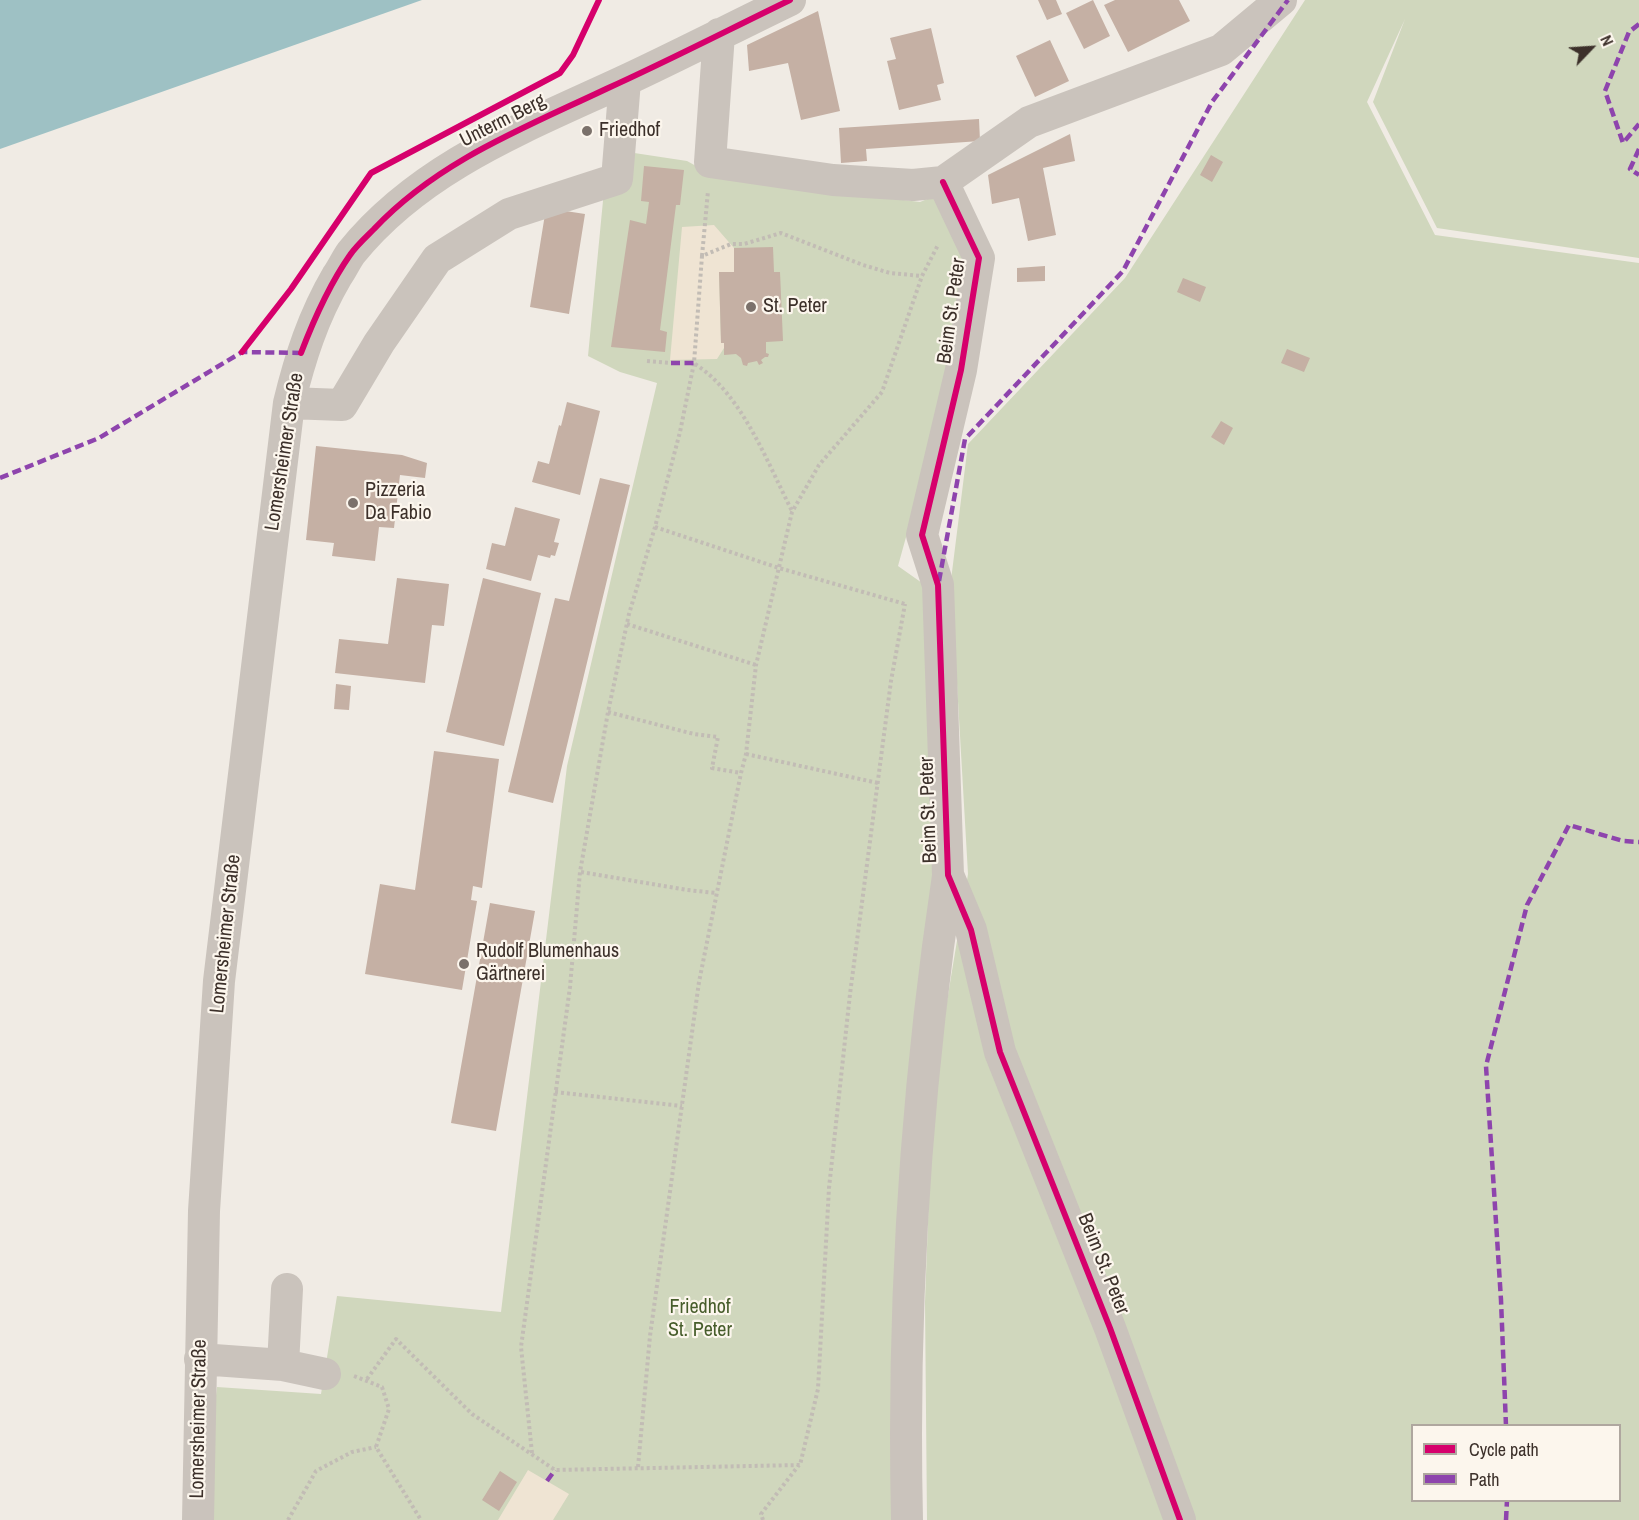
<!DOCTYPE html>
<meta charset="utf-8">
<style>
body{margin:0}
#map{position:relative;width:1639px;height:1520px;overflow:hidden;background:#f0ebe4;font-family:"Archivo Narrow",sans-serif}
canvas{display:block}
.legend{position:absolute;left:1411px;top:1424px;width:210px;height:78px;box-sizing:border-box;background:#fcf6ed;border:2px solid #afa79f;margin:0;padding:8px 10px;list-style:none;font-size:18px;color:#3c302a}
.legend li{display:flex;align-items:center;gap:12px;height:30px}
.legend b{width:30px;border:2px solid #afa79f}
.north{position:absolute;left:1561px;top:18px;width:60px;height:60px;-webkit-text-stroke:4px #fcf6ed;paint-order:stroke;rotate:65deg;font-size:16px;font-weight:700;line-height:24px;text-align:center;color:#3c302a}
.north::after{content:'';display:block;margin:auto;width:21px;height:27px;background:#3c302a;clip-path:polygon(50% 0,100% 100%,50% 72%,0 100%)}
</style>
<div id="map">
<canvas width="1639" height="1520"></canvas>
<ul class="legend">
<li><b style="height:8px;background:#d6006c"></b>Cycle path</li>
<li><b style="height:8px;background:#8e44ad"></b>Path</li>
</ul>
<div class="north">N</div>
</div>
<script>
const ctx = document.querySelector('canvas').getContext('2d');
ctx.lineJoin = 'round';
function paint(path, color) {
  ctx.fillStyle = color;
  ctx.fill(path, 'evenodd');
}
function trace(path, color, width, dash) {
  ctx.strokeStyle = color;
  ctx.lineWidth = width;
  ctx.lineCap = dash ? 'butt' : 'round';
  ctx.setLineDash(dash || []);
  ctx.stroke(path);
}
function label(font, color, halo, rows, align = 'center') {
  ctx.font = font + ' "Archivo Narrow",sans-serif';
  ctx.lineWidth = 4.5;
  ctx.setLineDash([]);
  ctx.textBaseline = 'middle';
  ctx.strokeStyle = halo;
  ctx.fillStyle = color;
  for (const [text, x, y, turn = 0] of rows) {
    ctx.save();
    ctx.translate(x, y);
    ctx.rotate((+turn || 0) * Math.PI / 180);
    ctx.textAlign = isNaN(turn) ? turn : align;
    if (halo) ctx.strokeText(text, 0, 0);
    ctx.fillText(text, 0, 0);
    ctx.restore();
  }
}
const green = new Path2D(`
 M1305 0H1639V258L1437 228 1373 102 1405 19 1367 102 1435 235 1639 263V1520H927L925 1302 933 1086 968 874 951 580 968 444 1125 278ZM1412 1426H1620V1500H1412Z
 M608 149 687 161 716 177 920 202 944 192 978 259 934 436 898 566 932 590 940 873 895 1520H203V1501L217 1387 321 1394 337 1296 501 1312 567 766 657 383 620 372 588 356Z`);
const plaza = new Path2D(`
 M714 225 734 248V272L719 273 721 343H724V348L717 359 670 360 682 227Z
 M528 1470 569 1494 553 1520H498Z`);
const water = new Path2D(`
 M0 0H422L0 149Z`);
const building = new Path2D(`
 M1038 0H1056L1062 14 1047 20Z
 M1093 0 1110 36 1084 49 1066 13Z
 M1115 0H1179L1190 21 1128 52 1104 5Z
 M818 11 840 111 801 120 788 63 749 71 747 45Z
 M931 28 944 83 937 85 941 100 899 110 887 61 896 59 890 38Z
 M1050 40 1069 81 1035 97 1016 56Z
 M979 119 980 141 866 149 867 161 841 163 839 128Z
 M1070 134 1075 161 1043 168 1056 235 1028 241 1019 198 992 204 988 175Z
 M1211 155 1223 162 1212 182 1200 175Z
 M644 166 684 170 680 205H676L660 330 667 332 665 352 611 347 630 220 646 224 649 202 641 201Z
 M546 208 585 214 569 314 530 307Z
 M773 247 774 272H780L783 341 766 342V353L769 354 768 357H765L761 360 763 363 759 365 757 361 748 363 747 366 743 365 741 358 736 354 724 355V343H721L719 272H734V248Z
 M1045 266V281L1017 282V268Z
 M1183 278 1206 287 1200 302 1177 292Z
 M1287 349 1310 358 1304 372 1281 363Z
 M567 402 600 411 580 495 532 482 538 461 549 464 559 425 561 426Z
 M1221 421 1233 428 1224 445 1211 437Z
 M316 446 402 455 427 463 425 478 400 475 394 528 379 527 375 561 332 556 334 543 306 540Z
 M600 478 630 485 553 803 508 792 555 598 569 601Z
 M515 507 560 519 554 542 559 543 555 556 551 555 550 558 538 555 531 581 486 569 492 543 505 546Z
 M397 578 449 584 444 626 432 625 425 683 335 673 339 639 388 644Z
 M483 578 541 593 504 746 446 732Z
 M336 684 351 686 349 710 334 709Z
 M434 751 499 759 482 888 473 886 471 900 477 901 462 990 365 974 380 884 415 890Z
 M490 903 535 911 496 1131 451 1123Z
 M500 1471 517 1482 499 1511 482 1500Z`);
const path = new Path2D(`
 M702 256 708 191
 M647 361 671 363
 M695 364C742 394 767 462 792 511
 M655 527 779 568 905 604
 M627 624 756 665
 M608 712 694 734 718 737 712 768 741 773
 M746 754 878 783
 M581 872 687 890 716 893
 M555 1092 682 1106
 M354 1376 382 1387 389 1409 376 1447 421 1520
 M367 1379 396 1339 472 1414 555 1470 800 1465 818 1389 829 1188 850 994 891 681 905 604
 M532 1453 521 1347 570 987 580 872 608 712 629 614 655 527 680 432 694 363 702 256 731 244H744L781 233 863 265 890 273 922 276
 M638 1467 650 1336 699 982 741 773 746 754 756 665 792 512 819 465 882 392 922 276 938 245
 M288 1520 316 1471 352 1452 376 1447
 M763 1520 761 1514 799 1465`);
const minor = new Path2D(`
 M719 34 710 162 833 180 913 185 943 182 1029 122 1221 50 1281 0
 M943 182 979 258 961 370 922 535 938 585 948 875 971 930 1000 1052 1110 1328 1180 1520
 M289 403 342 405 379 343 437 259 509 214 617 179 625 81
 M200 1359 283 1365 325 1374
 M283 1365 287 1289
 M198 1520 204 1211 219 981 289 403C300 358 313 317 337 276 342 269 346 260 351 253 420 167 525 127 622 82 678 56 734 27 790 0
 M907 1520C902 1304 916 1089 948 876`);
const quiet = new Path2D(`
 M1639 24 1629 32 1605 91 1623 143 1639 124
 M1639 149 1630 169 1639 175
 M671 363H694
 M0 478 99 438 242 352 301 353
 M939 581 965 439 1123 271 1212 102 1288 0
 M1506 1426 1501 1300 1486 1066 1527 905 1569 825 1623 841 1639 842
 M547 1481 555 1470
 M1506 1520 1507 1500`);
const cycleway = new Path2D(`
 M943 182 979 258 961 370 922 535 938 585 948 875 971 930 1000 1052 1110 1328 1180 1520
 M242 352 291 289 371 173 560 73 573 55 599 0
 M301 353C314 319 329 285 350 255 356 246 366 237 374 229 438 161 524 128 606 89 668 61 728 30 790 0`);
const markers = [
 [587,131,6,"#7b716b"],
 [751,307,6,"#7b716b"],
 [353,503,6,"#7b716b"],
 [464,964,6,"#7b716b"]
];
const streetNames = [
 ["Unterm Berg",503,121,-27],
 ["Beim St. Peter",952,311,-82],
 ["Lomersheimer Straße",285,452,-81],
 ["Beim St. Peter",929,810,-92],
 ["Lomersheimer Straße",226,934,-84],
 ["Beim St. Peter",1103,1264,68],
 ["Lomersheimer Straße",199,1419,-89]
];
const poiNames = [
 ["Friedhof",599,131],
 ["St. Peter",763,307],
 ["Pizzeria",365,491],
 ["Da Fabio",365,514],
 ["Rudolf Blumenhaus",476,952],
 ["Gärtnerei",476,975]
];
const parkNames = [
 ["Friedhof",700,1308],
 ["St. Peter",700,1331]
];
paint(green, '#d0d7bd');
paint(plaza, '#efe4d3');
paint(water, '#9ec1c4');
paint(building, '#c5b0a4');
trace(path, '#c2bcb5', 4, [3, 3]);
trace(minor, '#cac3bc', 32);
trace(quiet, '#8e44ad', 4.5, [9, 4.5]);
trace(cycleway, '#d6006c', 6);
for (const [x, y, r, color] of markers) {
  const dot = new Path2D();
  dot.arc(x, y, r, 0, 2 * Math.PI);
  ctx.fillStyle = color;
  ctx.fill(dot);
  trace(dot, '#fcf6ed', 2);
}
label('20px', '#3c302a', '#fcf6ed', streetNames);
label('20px', '#3c302a', '#fcf6ed', poiNames, 'left');
label('20px', '#475d2b', '#fcf6ed', parkNames);
</script>
